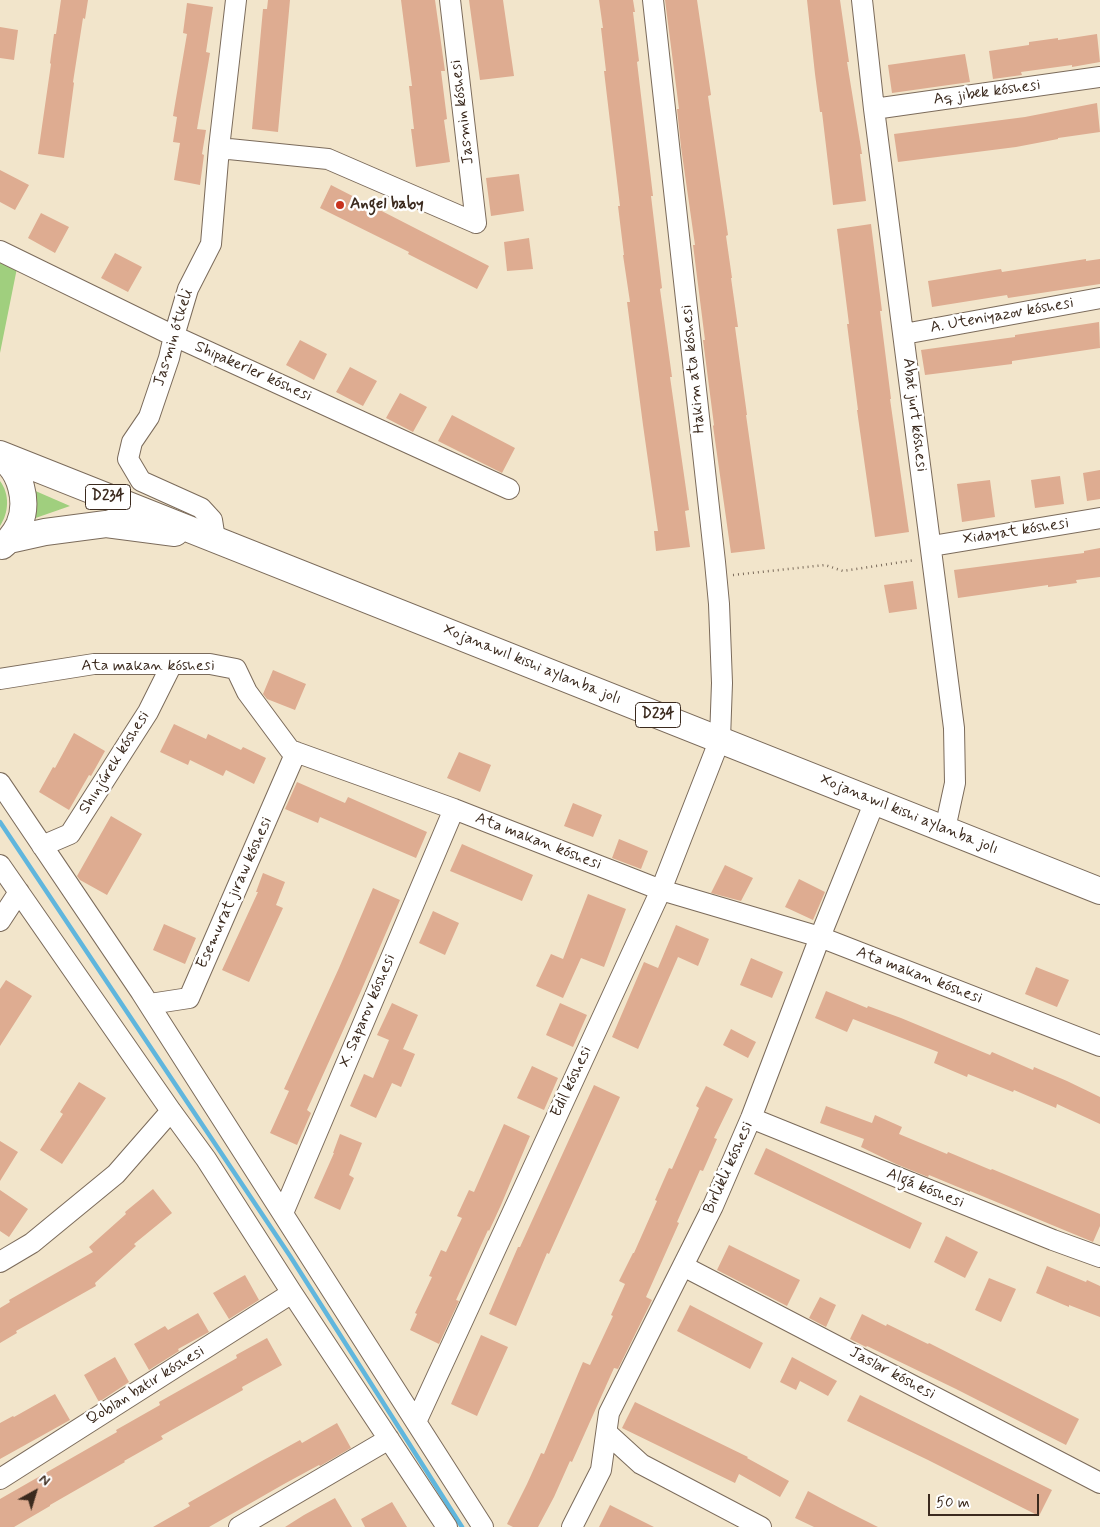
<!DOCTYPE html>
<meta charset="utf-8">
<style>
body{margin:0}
#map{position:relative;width:1100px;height:1527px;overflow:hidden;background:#f2e5cb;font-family:Mynerve,sans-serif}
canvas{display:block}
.north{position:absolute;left:10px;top:1467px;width:50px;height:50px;-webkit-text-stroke:4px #fff;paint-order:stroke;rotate:39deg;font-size:14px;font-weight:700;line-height:20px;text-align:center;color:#3b2a1e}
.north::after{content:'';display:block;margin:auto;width:18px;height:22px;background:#3b2a1e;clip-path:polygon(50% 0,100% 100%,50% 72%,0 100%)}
.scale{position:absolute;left:928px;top:1494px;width:111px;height:22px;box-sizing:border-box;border:2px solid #3b2a1e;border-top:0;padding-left:6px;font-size:15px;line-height:18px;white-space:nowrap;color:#3b2a1e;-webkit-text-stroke:4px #fff;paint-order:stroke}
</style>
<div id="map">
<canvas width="1100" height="1527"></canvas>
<div class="north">N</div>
<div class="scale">50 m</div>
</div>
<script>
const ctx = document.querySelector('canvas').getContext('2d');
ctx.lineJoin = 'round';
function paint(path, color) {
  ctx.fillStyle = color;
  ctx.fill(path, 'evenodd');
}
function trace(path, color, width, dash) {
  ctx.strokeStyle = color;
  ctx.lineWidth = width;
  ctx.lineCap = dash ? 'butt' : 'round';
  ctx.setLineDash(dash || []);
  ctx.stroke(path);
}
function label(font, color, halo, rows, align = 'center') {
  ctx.font = font + ' Mynerve,sans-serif';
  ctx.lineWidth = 5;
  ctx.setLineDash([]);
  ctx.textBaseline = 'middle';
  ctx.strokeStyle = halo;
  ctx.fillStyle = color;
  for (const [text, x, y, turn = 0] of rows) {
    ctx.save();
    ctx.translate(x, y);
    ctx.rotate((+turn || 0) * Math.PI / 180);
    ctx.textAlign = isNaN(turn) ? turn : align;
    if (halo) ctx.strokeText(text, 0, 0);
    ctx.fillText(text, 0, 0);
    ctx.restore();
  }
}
const green = new Path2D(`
 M0 258 18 263 0 353Z
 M0 481C10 494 9 513 0 526Z
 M24 486 70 506 27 521Z`);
const stream = new Path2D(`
 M0 822 290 1256 462 1527`);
const building = new Path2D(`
 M61 0H88L85 19 83 18 73 82 74 83 64 158 38 154 51 64 50 63 54 34H56Z
 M268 0H290L278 132 252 129 263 9H267Z
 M401 0H435L445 71H441L447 119 444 120 450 162 416 167 411 129H414L409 86H412Z
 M469 0H503L514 76 480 80Z
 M599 0H633L635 12H633L639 61 637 62 653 196H651L662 288 660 289 672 377H670L689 510 685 511 690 547 656 551 654 531H658L643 425 627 302H630L623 255H624L618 206H620L604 71H606L601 28H603Z
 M665 0H697L711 95 708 96 728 235 726 236 732 278H731L738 327H735L747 415H746L765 549 731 553 713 426 714 425 703 340H705L693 245H695L681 147 677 109H679Z
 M807 0H840L849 62H847L862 154H860L866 201 833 205 822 112H820L815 74Z
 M187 3 213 7 206 52 210 53 197 129 206 130 202 154 204 155 200 185 174 180 180 143 173 142 177 117 173 116 187 34 183 33Z
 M0 27 18 30 14 60 0 58Z
 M1097 34 1100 62 1072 67V65L1021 72 1022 75 993 79 989 51 1029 45V42L1058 38V40Z
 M965 54 970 82 892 93 888 65Z
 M1097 103 1100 132 1058 138V139L1016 147 898 162 894 134 1025 117Z
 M0 170 29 185 15 210 0 202Z
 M519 174 524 211 491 216 486 178Z
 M331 185 489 266 477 289 408 254 409 252 320 208Z
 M41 213 69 227 55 253 28 238Z
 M871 224 882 311H880L891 399H890L909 532 875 537 857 410H858L847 324H849L837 229Z
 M529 238 533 269 507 271 504 242Z
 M115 253 142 267 128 292 101 278Z
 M1086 259V261L1100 259V284L1008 298 1007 295 932 307 928 281 1001 269 1002 272Z
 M1099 322 1100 348 1012 361V364L925 375 921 350 1015 337V335Z
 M300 340 327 354 314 380 286 365Z
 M350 367 377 381 363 406 336 392Z
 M400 393 427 407 413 432 386 418Z
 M452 415 515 448 502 473 438 441Z
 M1100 470V499L1087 501 1083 473Z
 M1060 476 1064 504 1035 508 1031 480Z
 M990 480 995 517 962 522 957 484Z
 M1100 548V577L1076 580 1077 583 1048 587V585L958 598 954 570 1084 553V551Z
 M913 581 917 609 889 613 884 585Z
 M273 670 306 684 295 710 267 699 263 694Z
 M174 724 206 739 208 734 241 750 243 747 266 758 254 784 226 770 223 776 190 760 188 765 160 752Z
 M74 733 105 751 91 776 89 775 69 810 39 792 53 767 55 768Z
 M459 752 491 765 480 792 447 778Z
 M297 782 345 803 348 797 427 832 416 858 320 817 318 823 285 809Z
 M573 803 602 815 593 837 564 826Z
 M111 816 142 834 107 895 80 880 77 876Z
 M619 839 648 851 641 869 612 858Z
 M462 844 533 875 522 901 450 871Z
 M725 865 753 878 741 901 711 893Z
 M263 873 285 882 276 905 283 908 249 982 222 970 258 892H256Z
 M799 879 825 892 813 920 785 907Z
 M373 888 400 900 361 991 307 1110 311 1113 297 1145 270 1133 289 1091 284 1089 339 968Z
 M588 894 626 909 604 967 581 958 563 998 536 986 551 954 563 959Z
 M433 911 459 923 445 955 419 943Z
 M164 924 196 938 185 964 153 950Z
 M676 925 709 939 698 966 678 957 638 1049 612 1037 644 962 658 968Z
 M751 958 783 972 772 998 740 985Z
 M1036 967 1069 980 1057 1007 1025 994Z
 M6 980 32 996 0 1046V989Z
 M826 991 867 1008 868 1006 901 1018 990 1055 992 1052 1033 1070 1034 1067 1067 1081 1100 1097V1124L1057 1104 1056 1108 1014 1090 1013 1092 968 1074 967 1077 934 1063 938 1052 853 1019 847 1032 815 1018Z
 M392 1003 418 1015 403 1049 415 1054 401 1087 392 1083 376 1118 350 1106 364 1074 373 1078 389 1040 377 1035Z
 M560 1003 587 1015 573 1047 546 1035Z
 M731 1029 756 1042 748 1058 723 1045Z
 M532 1066 558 1078 544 1110 517 1098Z
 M79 1082 106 1098 62 1164 40 1150 63 1114 60 1112Z
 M594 1085 620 1097 549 1254 547 1253 516 1326 489 1314 518 1247H520Z
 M706 1086 733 1099 714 1138 717 1139 703 1171 700 1170 677 1222 679 1223 646 1297 652 1300 618 1369 614 1368 572 1462 570 1461 554 1497 538 1527H513L507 1524 527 1484 541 1453 544 1454 583 1362 590 1365 613 1316 611 1315 625 1284 619 1281 633 1253H634L657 1201 655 1200 669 1168 672 1169 699 1108 696 1106Z
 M826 1106 872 1123 875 1115 902 1127 899 1134 947 1154 948 1152 991 1170 992 1169 1100 1214V1226L1093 1242 970 1191V1192L929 1175 928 1177 896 1164 861 1147 864 1139 820 1123Z
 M504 1124 530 1136 501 1205 489 1231 488 1230 456 1300 459 1301 439 1344 410 1330 417 1314 415 1313 432 1277 429 1276 441 1250 446 1252 462 1218 457 1216 469 1190 474 1192Z
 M340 1134 362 1143 349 1175 354 1178 340 1210 314 1198 334 1153H333Z
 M0 1141 18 1152 0 1181Z
 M766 1148 922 1223 910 1249 754 1174Z
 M153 1189 172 1213 134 1244 136 1246 95 1283 96 1286 16 1331 17 1333 0 1343V1308L10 1302 9 1300 93 1252 89 1247 126 1214 125 1212Z
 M0 1190 28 1209 9 1237 0 1231Z
 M946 1236 978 1252 965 1278 934 1262Z
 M729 1245 800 1280 787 1306 717 1270Z
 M1047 1266 1086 1282 1087 1280 1100 1286V1317L1069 1305V1307L1036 1293Z
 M245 1275 259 1300 229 1319 213 1293Z
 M989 1278 1016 1289 1001 1322 975 1310Z
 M820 1297 836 1305 826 1327 809 1318Z
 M690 1305 763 1343 750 1369 677 1331Z
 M198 1313 209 1332 178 1349 179 1351 149 1370 134 1344 165 1326 168 1330Z
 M862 1314 886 1326 887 1324 928 1344 929 1343 1079 1419 1066 1445 956 1389 867 1346 866 1347 850 1339Z
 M481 1335 508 1347 477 1416 451 1404Z
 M267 1338 282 1365 242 1387 243 1390 161 1436 163 1439 124 1461 125 1462 50 1505V1506L14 1527H0V1499L117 1432 116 1430 160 1405 159 1402 237 1358 236 1355Z
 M115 1357 129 1382 99 1402 84 1375Z
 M792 1357 837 1381 828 1396 800 1381 796 1390 780 1382Z
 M55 1394 70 1420 0 1459V1423L13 1416 14 1417Z
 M860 1395 1052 1490 1039 1516 928 1460 847 1421Z
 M635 1402 748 1457 747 1458 789 1481 780 1497 739 1474 735 1483 622 1428Z
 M337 1423 351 1448 320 1466 319 1465 284 1484 209 1527H153L190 1506 188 1503 262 1461 300 1440 302 1443Z
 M808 1491 840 1508 878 1527H814L795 1518Z
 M335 1498 352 1527H285L304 1515Z
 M392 1502 407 1527H365L361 1519Z
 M610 1505 654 1527H599Z`);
const path = new Path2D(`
 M733 575 825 565 843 571 915 560`);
const minor = new Path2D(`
 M450 0 476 223
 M862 0 874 109 954 728 955 783 945 829
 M874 109 1100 77
 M219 148 328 159 476 223
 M0 251 174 336 509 489
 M904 334 1100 298
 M215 539 212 520 201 508 141 481 128 459 132 442 149 417 169 358 174 336 188 289 211 244 219 148 236 0
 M932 546 1100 518
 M0 679 94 664H210L236 669 247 692 290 750 454 809 661 890 820 937 1100 1046
 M0 783 141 992 483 1527
 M42 846 70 834 148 712 172 664
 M0 865 171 1111 206 1159 292 1293 447 1527
 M0 921 19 892
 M150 1004 189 998 296 752
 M751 1118 1053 1240 1100 1257
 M283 1213 454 809
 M0 1262 32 1243 116 1174 171 1111
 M683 1266 1100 1483
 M416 1422 661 890 720 739 722 683 719 604 715 562 653 0
 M607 1433 641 1464 761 1527
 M0 1479 292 1293
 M239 1527 389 1439
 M572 1527 601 1470 609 1413 713 1206 751 1118 820 937 875 801`);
const major = new Path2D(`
 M0 454 1100 891
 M0 457C21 470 29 502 19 525 15 533 9 541 2 546
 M9 540 45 532 106 524 175 533`);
const markers = [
 [340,205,5,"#c8321e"]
];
const shields = [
 [108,497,45],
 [658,715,45]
];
const shieldNames = [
 ["D234",108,497],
 ["D234",658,715]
];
const streetNames = [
 ["Aq jibek kóshesi",987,93,-8],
 ["Jasmin kóshesi",463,112,-97],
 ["A. Uteniyazov kóshesi",1002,316,-10],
 ["Jasmin ótkeli",174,338,-73],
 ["Hakim ata kóshesi",694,369,-96],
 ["Shipakerler kóshesi",253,372,24],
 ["Abat jurt kóshesi",914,415,83],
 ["Xidayat kóshesi",1016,532,-9],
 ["Xojanawıl kishi aylanba jolı",532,665,22],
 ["Ata makan kóshesi",148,667],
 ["Shınjúrek kóshesi",115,763,-58],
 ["Xojanawıl kishi aylanba jolı",909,815,22],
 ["Ata makan kóshesi",538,842,21],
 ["Esemurat jıraw kóshesi",235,893,-66],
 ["Ata makan kóshesi",919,976,21],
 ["X. Saparov kóshesi",368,1011,-67],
 ["Edil kóshesi",572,1082,-65],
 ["Birlikli kóshesi",729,1168,-66],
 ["Alǵa kóshesi",925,1189,22],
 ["Jaslar kóshesi",892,1374,28],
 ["Qoblan batır kóshesi",146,1386,-32]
];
const poiNames = [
 ["Angel baby",350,205]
];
paint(green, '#a0cf7e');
trace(stream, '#60b6dd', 4.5);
paint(building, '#deac91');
trace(minor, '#7b6b5b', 22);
trace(major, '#7b6b5b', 28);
trace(path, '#7b6b5b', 2.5, [1, 4]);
trace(minor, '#fff', 20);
trace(major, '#fff', 26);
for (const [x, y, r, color] of markers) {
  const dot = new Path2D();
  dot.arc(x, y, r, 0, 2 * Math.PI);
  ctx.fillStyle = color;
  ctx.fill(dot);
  trace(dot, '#fff', 2);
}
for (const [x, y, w] of shields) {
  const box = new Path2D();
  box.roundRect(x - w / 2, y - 12.5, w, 25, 4);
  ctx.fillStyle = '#fff';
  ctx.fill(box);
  trace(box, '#3b2a1e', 1);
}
label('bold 15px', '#3b2a1e', null, shieldNames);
label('16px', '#3b2a1e', '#fff', streetNames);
label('bold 16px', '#3b2a1e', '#fff', poiNames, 'left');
</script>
